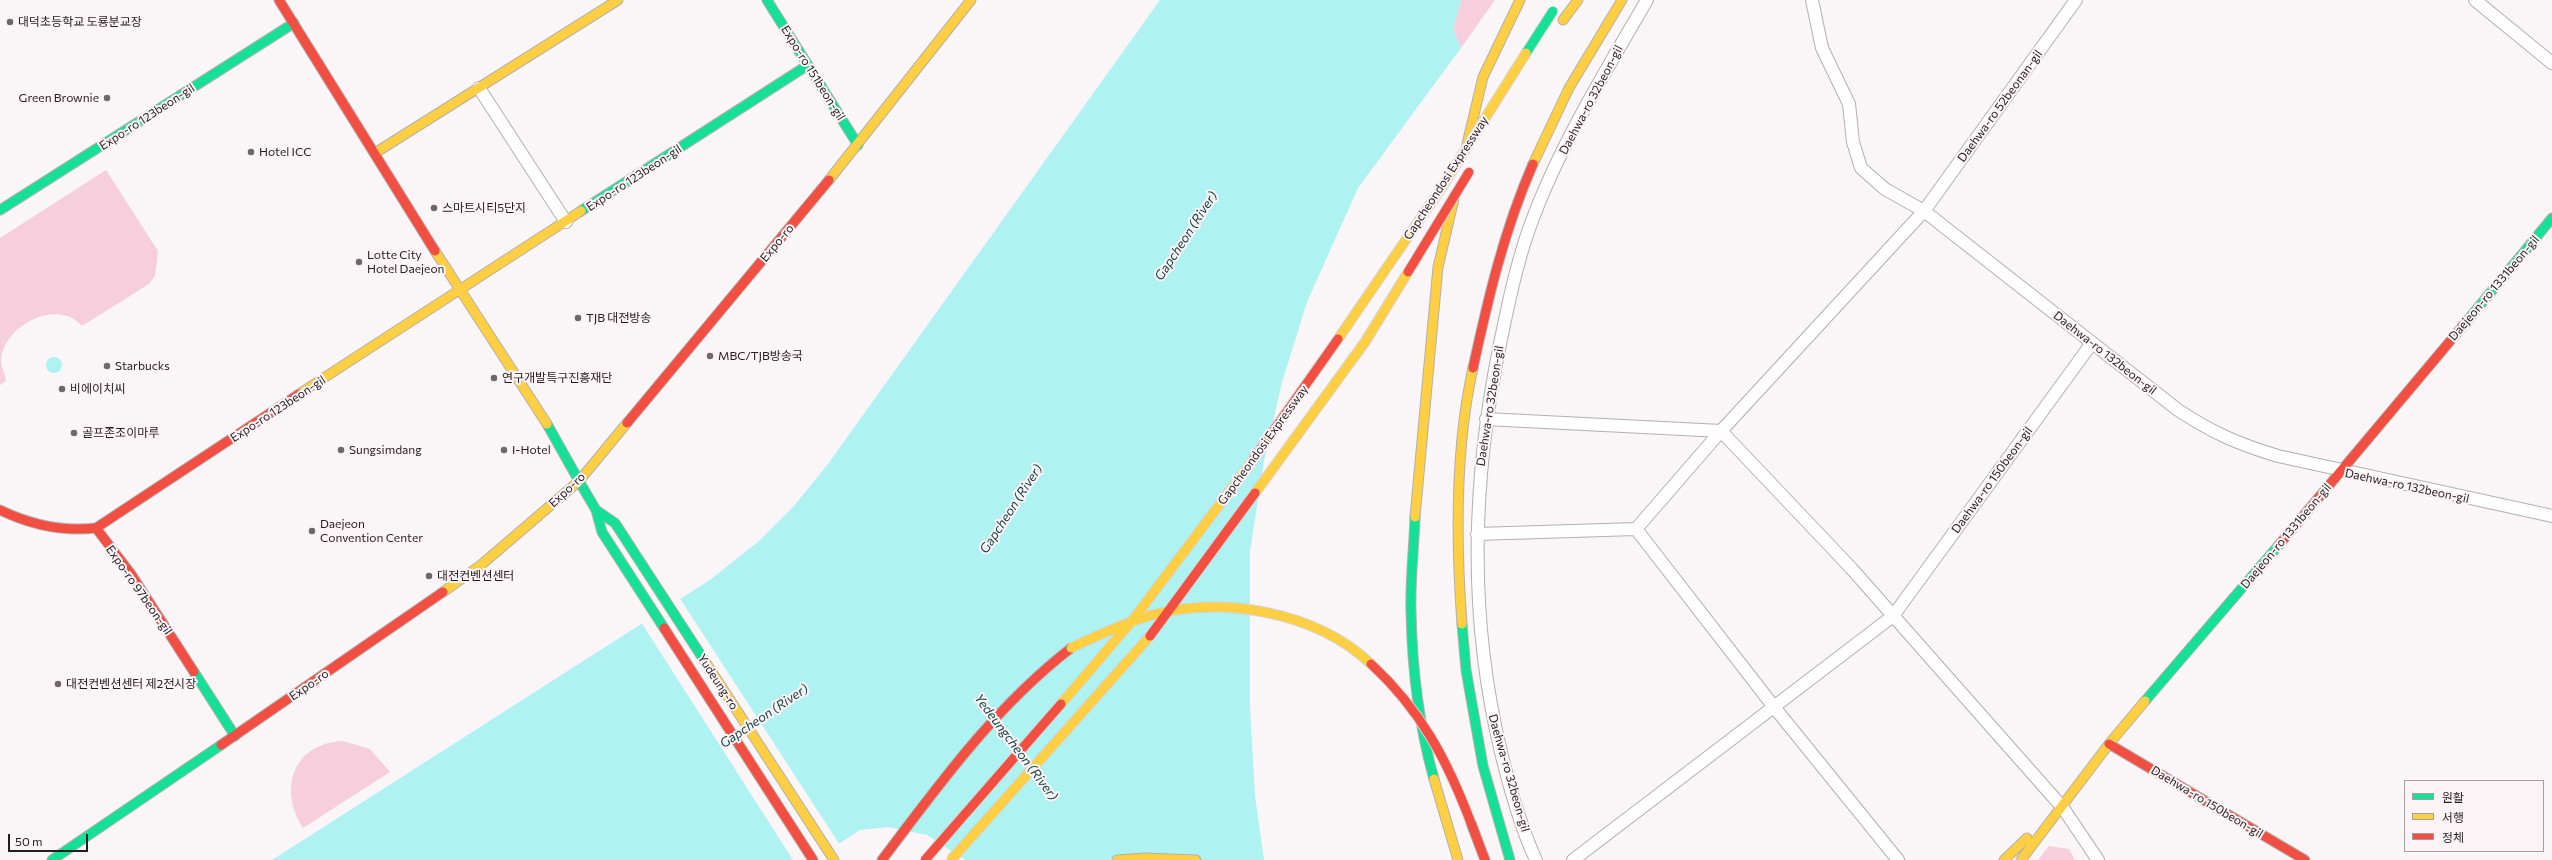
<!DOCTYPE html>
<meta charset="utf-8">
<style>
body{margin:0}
#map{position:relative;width:2552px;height:860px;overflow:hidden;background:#faf5f7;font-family:Commissioner,"Noto Sans KR",sans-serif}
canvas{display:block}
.legend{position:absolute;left:2404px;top:780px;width:140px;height:72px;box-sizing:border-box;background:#fcf3f6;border:1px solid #a49ea0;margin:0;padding:5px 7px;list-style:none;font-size:12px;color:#211e1f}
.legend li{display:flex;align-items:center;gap:8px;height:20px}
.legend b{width:20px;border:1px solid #a49ea0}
.scale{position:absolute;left:8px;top:834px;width:80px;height:18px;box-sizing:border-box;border:2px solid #211e1f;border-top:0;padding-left:5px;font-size:12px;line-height:14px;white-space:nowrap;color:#211e1f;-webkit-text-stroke:3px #fcf3f6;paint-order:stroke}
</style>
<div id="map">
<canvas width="2552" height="860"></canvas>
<ul class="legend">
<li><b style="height:5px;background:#16e098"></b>원활</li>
<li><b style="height:5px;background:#ffcf43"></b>서행</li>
<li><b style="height:5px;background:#f24e42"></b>정체</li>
</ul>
<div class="scale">50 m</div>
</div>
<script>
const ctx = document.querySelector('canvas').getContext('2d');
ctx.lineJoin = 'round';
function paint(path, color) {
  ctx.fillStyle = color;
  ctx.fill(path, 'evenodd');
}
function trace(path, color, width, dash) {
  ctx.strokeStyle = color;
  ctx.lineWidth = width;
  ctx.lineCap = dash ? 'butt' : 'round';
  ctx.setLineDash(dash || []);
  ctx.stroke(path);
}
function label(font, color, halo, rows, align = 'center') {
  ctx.font = font + ' Commissioner,"Noto Sans KR",sans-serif';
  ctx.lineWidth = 4;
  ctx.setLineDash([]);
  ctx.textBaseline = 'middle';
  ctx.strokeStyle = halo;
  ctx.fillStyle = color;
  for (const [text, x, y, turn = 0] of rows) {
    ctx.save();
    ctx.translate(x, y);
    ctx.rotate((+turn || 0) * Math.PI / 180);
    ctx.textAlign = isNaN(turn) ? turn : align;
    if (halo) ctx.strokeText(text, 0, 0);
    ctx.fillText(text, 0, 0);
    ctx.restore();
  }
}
const green = new Path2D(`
 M1461 0H1495L1461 48 1453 29Z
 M106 170 158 251 155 276 149 284 82 326C79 323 76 320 72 318 45 304 0 331 1 363 2 368 5 375 6 381L0 385V238Z
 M343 741 370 749 390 772 303 828C278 789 293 743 343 741Z
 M2049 846 2069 849 2075 860H2038Z`);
const water = new Path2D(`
 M1160 0H1461L1453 29 1461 48 1358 188 1307 302 1282 382 1264 461 1250 551V707L1255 796 1264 860H965L927 835 888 827 860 830 814 860H272L710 580 759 541 794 506 828 464Z
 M46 365a8 8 0 1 1 16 0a8 8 0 1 1-16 0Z`);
const pier = new Path2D(`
 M679 597 840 845 818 860H793L641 622Z`);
const street = new Path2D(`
 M1812 0 1822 48 1849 104 1853 142 1861 168 1885 189 1924 211 2178 410C2213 433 2238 444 2278 456L2552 516
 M2475 0 2552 63
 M479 88 566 222
 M1486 419 1721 431 1851 568 2063 808 2098 860
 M1477 534 1636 529
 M1536 860C1520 826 1510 789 1501 752 1468 615 1472 481 1500 344 1508 305 1516 266 1529 229 1558 148 1604 74 1647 0
 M1573 860 1893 616 2092 343
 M1898 860 1774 707 1636 529 1721 431 1924 211 2076 0`);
const fast = new Path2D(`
 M767 0 858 145
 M0 210 294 23
 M581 211 808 65
 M2467 321 2552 218
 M547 424 579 481
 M579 481 596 510 602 532 664 628
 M596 510 615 523 704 660
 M1415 517C1414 548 1410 580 1411 611 1412 666 1419 726 1434 779
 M1462 624 1466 670 1483 766 1510 860
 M194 672 235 736
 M2145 701 2278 546
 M52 860 221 745`);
const slow = new Path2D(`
 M1563 20 1578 0
 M1467 144 1483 77 1520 0
 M375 153 618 0
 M1533 164 1569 88 1622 0
 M829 180 971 0
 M435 251 547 424
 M299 394 581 211
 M1415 517 1438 267 1454 199
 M443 592 481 565 579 481 627 423
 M1462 624C1456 543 1455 448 1473 368
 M704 660 834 860
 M1434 779 1458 860
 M1117 860 1145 858 1196 860
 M2004 860 2027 838
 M2021 860 2109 744 2145 701`);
const jam = new Path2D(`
 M279 0 435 251
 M1473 368C1488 299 1504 230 1533 164
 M627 423 829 180
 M0 510C31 525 62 532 96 528L299 394
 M96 528 131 574 194 672
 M2278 546 2467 321
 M664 628 813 860
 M2109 744 2305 860
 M221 745 443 592
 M1471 823 1485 860
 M882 860C940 783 995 707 1071 648`);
const fastBridge = new Path2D(`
 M1526 53 1553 11`);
const slowBridge = new Path2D(`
 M1338 339 1442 187 1526 53
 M1255 493 1365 342 1408 272
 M1071 648C1098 635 1124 623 1152 615 1225 596 1316 612 1371 664
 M1061 704 1132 621 1250 464
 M951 860 1150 636`);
const jamBridge = new Path2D(`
 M1408 272 1469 172
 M1250 464 1338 339
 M1150 636 1255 493
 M1371 664C1421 710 1447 760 1471 823
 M925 860 1061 704`);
const markers = [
 [10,22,4,"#6d696b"],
 [107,98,4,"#6d696b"],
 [251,152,4,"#6d696b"],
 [434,208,4,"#6d696b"],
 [359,262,4,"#6d696b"],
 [578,318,4,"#6d696b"],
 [710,356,4,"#6d696b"],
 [107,366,4,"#6d696b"],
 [494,378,4,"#6d696b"],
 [62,389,4,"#6d696b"],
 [74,433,4,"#6d696b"],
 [341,450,4,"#6d696b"],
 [504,450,4,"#6d696b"],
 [312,531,4,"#6d696b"],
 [429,576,4,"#6d696b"],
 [58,684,4,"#6d696b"]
];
const poiNames = [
 ["대덕초등학교 도룡분교장",18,22],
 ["Green Brownie",99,98,"right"],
 ["Hotel ICC",259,152],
 ["스마트시티5단지",442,208],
 ["Lotte City",367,255],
 ["Hotel Daejeon",367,269],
 ["TJB 대전방송",586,318],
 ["MBC/TJB방송국",718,356],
 ["Starbucks",115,366],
 ["연구개발특구진흥재단",502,378],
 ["비에이치씨",70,389],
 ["골프존조이마루",82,433],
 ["Sungsimdang",349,450],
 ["I-Hotel",512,450],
 ["Daejeon",320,524],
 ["Convention Center",320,538],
 ["대전컨벤션센터",437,576],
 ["대전컨벤션센터 제2전시장",66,684]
];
const streetNames = [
 ["Expo-ro 151beon-gil",813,73,58],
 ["Daehwa-ro 32beon-gil",1591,100,-62],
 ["Daehwa-ro 52beonan-gil",2000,106,-54],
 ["Expo-ro 123beon-gil",147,117,-33],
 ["Expo-ro 123beon-gil",634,178,-33],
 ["Gapcheondosi Expressway",1446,178,-57],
 ["Expo-ro",777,243,-50],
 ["Daejeon-ro 1331beon-gil",2494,288,-50],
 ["Daehwa-ro 132beon-gil",2105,353,38],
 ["Daehwa-ro 32beon-gil",1490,406,-81],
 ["Expo-ro 123beon-gil",278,409,-33],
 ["Gapcheondosi Expressway",1263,445,-54],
 ["Daehwa-ro 150beon-gil",1992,480,-54],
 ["Daehwa-ro 132beon-gil",2407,486,12],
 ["Expo-ro",567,490,-43],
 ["Daejeon-ro 1331beon-gil",2286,536,-50],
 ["Expo-ro 97beon-gil",139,590,55],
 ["Yudeung-ro",718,682,57],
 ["Expo-ro",309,685,-35],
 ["Daehwa-ro 32beon-gil",1509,773,74],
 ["Daehwa-ro 150beon-gil",2207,802,31]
];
const waterNames = [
 ["Gapcheon (River)",1186,236,-57],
 ["Gapcheon (River)",1011,509,-57],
 ["Gapcheon (River)",764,716,-34],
 ["Yedeungcheon (River)",1016,747,53]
];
paint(green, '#f6cedc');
paint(water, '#aef2f2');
paint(pier, '#faf5f7');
trace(street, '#b3b0b1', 14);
trace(fast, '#b3b0b1', 11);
trace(slow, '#b3b0b1', 11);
trace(jam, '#b3b0b1', 11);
trace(street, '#fefefe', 12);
trace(fast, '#16e098', 9);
trace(slow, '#ffcf43', 9);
trace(jam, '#f24e42', 9);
trace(fastBridge, '#d5d2d3', 11, []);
trace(slowBridge, '#d5d2d3', 11, []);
trace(jamBridge, '#d5d2d3', 11, []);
trace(fastBridge, '#16e098', 9);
trace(slowBridge, '#ffcf43', 9);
trace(jamBridge, '#f24e42', 9);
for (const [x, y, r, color] of markers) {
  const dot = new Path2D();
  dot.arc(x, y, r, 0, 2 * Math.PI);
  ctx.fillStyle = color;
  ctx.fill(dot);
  trace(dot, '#fcf3f6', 1.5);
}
label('12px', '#211e1f', '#fcf3f6', poiNames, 'left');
label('12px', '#211e1f', '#fcf3f6', streetNames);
label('italic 13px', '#0f3f3f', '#fcf3f6', waterNames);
</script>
